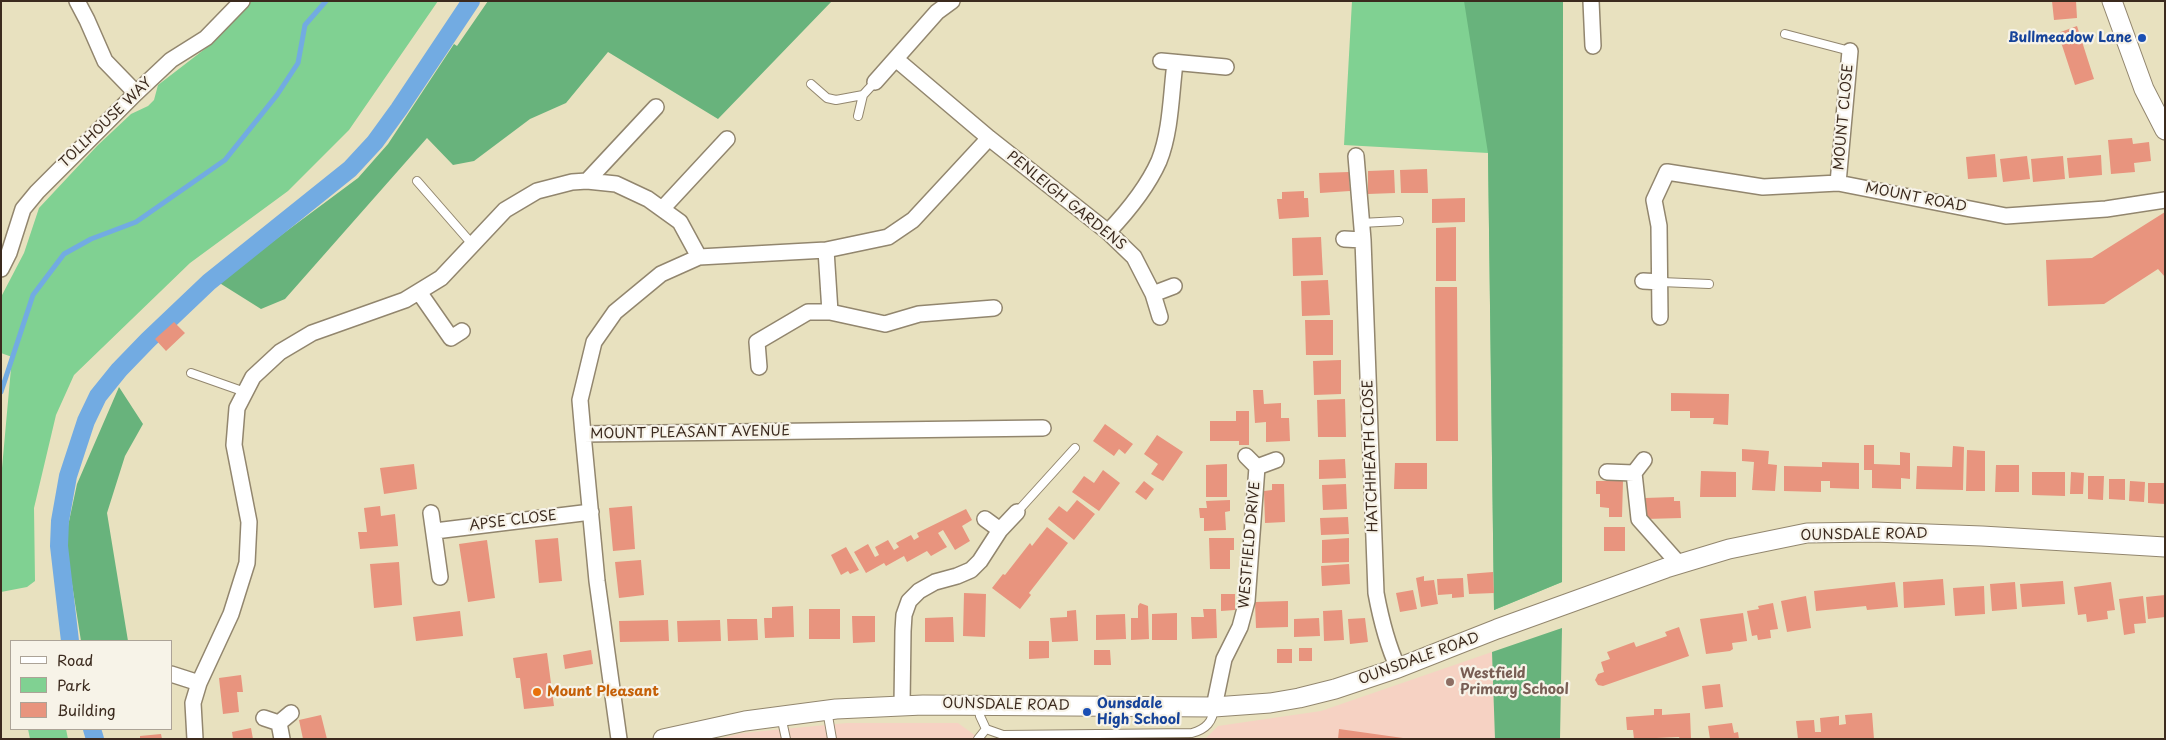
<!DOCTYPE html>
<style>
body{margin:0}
#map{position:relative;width:2166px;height:740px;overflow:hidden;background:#e8e1bf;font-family:"Playpen Sans",sans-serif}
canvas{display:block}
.frame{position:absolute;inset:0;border:2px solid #3b2a1e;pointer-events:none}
.legend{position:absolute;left:10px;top:640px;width:162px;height:90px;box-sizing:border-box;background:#f7f3e8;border:1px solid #aca397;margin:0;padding:6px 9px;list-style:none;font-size:15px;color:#3b2a1e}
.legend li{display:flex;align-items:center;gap:10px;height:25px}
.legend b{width:25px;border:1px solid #aca397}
</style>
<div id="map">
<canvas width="2166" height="740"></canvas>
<div class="frame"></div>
<ul class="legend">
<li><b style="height:6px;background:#fff"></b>Road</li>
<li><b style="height:14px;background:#80d192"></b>Park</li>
<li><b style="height:14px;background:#e8947e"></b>Building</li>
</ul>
</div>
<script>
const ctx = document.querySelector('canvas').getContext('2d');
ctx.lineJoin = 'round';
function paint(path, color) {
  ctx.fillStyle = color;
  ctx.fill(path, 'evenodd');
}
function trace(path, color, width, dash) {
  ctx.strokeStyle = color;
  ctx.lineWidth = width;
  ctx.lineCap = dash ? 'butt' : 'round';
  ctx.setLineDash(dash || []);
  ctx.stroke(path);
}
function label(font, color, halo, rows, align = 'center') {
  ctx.font = font + ' "Playpen Sans",sans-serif';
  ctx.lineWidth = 4.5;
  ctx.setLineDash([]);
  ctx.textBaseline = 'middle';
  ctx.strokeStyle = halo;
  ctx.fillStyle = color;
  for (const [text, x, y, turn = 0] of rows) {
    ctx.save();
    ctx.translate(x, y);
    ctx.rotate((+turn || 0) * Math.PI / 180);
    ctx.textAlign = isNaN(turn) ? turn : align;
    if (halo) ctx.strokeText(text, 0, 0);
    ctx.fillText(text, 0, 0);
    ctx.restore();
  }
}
const built = new Path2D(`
 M1492 652 1495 739H1205L1218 726 1321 711Z
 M847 723H958L980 739H718L742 733Z`);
const green = new Path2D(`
 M250 1H438L349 130 288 191 190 263 74 375 56 415 34 508 35 581 27 587 1 592 2 468 12 357 1 353V297L24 253 39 208 97 146 131 114 148 106 154 100 158 85 210 45Z
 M1352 1H1563L1562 582 1494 610 1488 153 1344 145Z
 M28 729H66L68 739H30Z`);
const forest = new Path2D(`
 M488 1H832L718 119 608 52 566 103 530 119 474 161 453 165 427 138 285 299 261 309 218 282 358 178 388 144 454 44 457 46Z
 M1464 1H1563L1562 582 1494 610 1488 153Z
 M119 387 143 424 125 456 107 513 128 641H81L65 540 77 484Z
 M1562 628 1560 739H1495L1492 652Z`);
const stream = new Path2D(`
 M1 392 33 295 64 254 91 239 136 222 225 160 277 95 298 63 305 25 326 1`);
const canal = new Path2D(`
 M70 641 59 546 60 521 68 476 86 421 98 396 119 370 148 340 209 282 350 169 375 142 399 109 471 1
 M92 729 95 739`);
const building = new Path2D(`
 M2052 1H2076L2077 18 2054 20Z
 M2077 26 2094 79 2075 85 2058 33Z
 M2132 138 2133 144 2149 142 2151 161 2134 163 2135 172 2111 174 2108 140Z
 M1995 154 1997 177 1968 179 1966 157Z
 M2101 155 2102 175 2069 178 2067 158Z
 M2027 156 2030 179 2003 182 2000 159Z
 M2063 156 2065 179 2033 182 2031 159Z
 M1427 169 1428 193H1401L1400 170Z
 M1394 170 1395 193 1368 194V171Z
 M1349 172 1350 191 1320 193 1319 173Z
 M1304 191V198H1308L1309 217 1279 219 1277 199H1282V192Z
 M1465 198V222L1432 223V199Z
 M2165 212V277L2158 269 2104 304 2048 306 2046 260 2092 258Z
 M1456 227V281H1436V228Z
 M1321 237 1323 275 1293 276 1292 238Z
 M1328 280 1330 315 1302 316 1301 281Z
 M1435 287H1457L1458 441H1436Z
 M1305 320H1333V355H1306Z
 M174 322 185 333 166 351 155 339Z
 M1341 360V394L1314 395 1313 361Z
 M1253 390H1263L1264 404 1281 403V418H1289L1290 441 1266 442V422L1255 423Z
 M1671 393 1729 394 1728 425 1713 424 1714 418H1690V411H1671Z
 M1345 399 1346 437H1318L1317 400Z
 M1236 411H1249V445H1239V441H1210V421H1236Z
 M1105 424 1133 444 1125 454 1119 449 1114 456 1093 441Z
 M1157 435 1183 452 1163 481 1151 474 1158 464 1144 454Z
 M1864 445H1874V464L1900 465V452L1910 453V479L1901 478V489L1872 488V470H1864Z
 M1953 446 1964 447 1963 490 1916 489 1917 466 1952 467Z
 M1742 449 1769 451 1768 464 1777 465 1775 491 1752 490 1754 462 1742 461Z
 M1967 450 1985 451V491H1966Z
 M1345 459 1346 478 1319 479V460Z
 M1822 462 1859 463V489L1830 488V481H1821V492L1784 491V466L1822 467Z
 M1395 463H1427V489H1394Z
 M414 464 417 489 384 494 380 468Z
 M1227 464V497H1206V465Z
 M1996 465H2019V492H1995Z
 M1103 470 1120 483 1099 511 1072 492 1084 476 1094 483Z
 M1701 471 1736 472V497H1700Z
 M2032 472H2065V496L2032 495Z
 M2071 472 2084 473 2083 494H2070Z
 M2088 476H2104L2103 500 2088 499Z
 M2109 479H2125V500L2109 499Z
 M1144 481 1154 489 1146 500 1135 492Z
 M1596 481H1623L1622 517H1609V508L1600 507V494H1596Z
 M2130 481 2145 482 2144 502 2129 501Z
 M2148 483H2165V504L2148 503Z
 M1272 484H1284L1285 522 1265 523 1264 491 1272 490Z
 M1346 484 1347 509 1323 510 1322 485Z
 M1674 497V501H1680L1681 518 1646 519 1645 498Z
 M1077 500 1095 514 1074 540 1048 519 1059 506 1067 512Z
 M1230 500V511L1225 512 1226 530 1204 531V518H1200L1199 508H1207L1206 501Z
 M380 506 381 516 395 514 398 546 360 549 358 532H367L364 508Z
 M632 506 635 549 613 551 609 508Z
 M966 509 972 520 962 526 970 541 955 550 943 530 938 533 947 547 931 556 927 551 907 562 904 556 886 566 884 563 866 573 854 552 868 544 875 557 879 555 875 547 888 540 894 550 899 547 896 543 911 535 914 540 919 537 917 533Z
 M1348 517 1349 534 1321 535 1320 518Z
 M1047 527 1068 543 1029 593 1031 595 1020 609 992 588 1003 574 1005 575 1030 543 1032 546Z
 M1604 527H1625V551H1604Z
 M558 538 562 581 539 583 535 540Z
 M1209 538H1234V550H1230V569H1210Z
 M1349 538V562L1322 563V540Z
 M487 540 495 598 468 602 459 544Z
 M846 547 859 570 850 574 848 571 841 575 831 555Z
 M641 560 644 595 619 598 615 562Z
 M399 562 402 605 374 608 370 564Z
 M1349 564 1350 584 1322 586 1321 566Z
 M1493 572 1494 593 1469 594 1467 574Z
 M1424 576V581L1434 580 1438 604 1421 607 1416 578Z
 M1463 578 1464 597 1452 598V594L1438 595 1437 579Z
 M1943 579 1945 605 1904 608 1903 582Z
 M2063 581 2065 604 2022 607 2020 584Z
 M1895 582 1898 607 1867 610 1866 606 1816 611 1814 591Z
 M2015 582 2017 609 1992 611 1990 584Z
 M2111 582 2115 610 2107 611 2108 619 2087 622 2086 614 2078 615 2074 587Z
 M1984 586 1985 614 1955 616 1953 588Z
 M1413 590 1417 609 1400 612 1396 593Z
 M964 593 986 594 985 637 963 636Z
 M1221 594H1235V610L1221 611Z
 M2165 595V617L2148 619 2146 597Z
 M1806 596 1811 628 1787 632 1781 601Z
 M2143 596 2146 623 2134 624 2135 633 2124 635 2119 599Z
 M1288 601V627L1256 628 1255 602Z
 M1140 603 1148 606 1149 639 1131 640V618H1138V606Z
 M1773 603 1778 629 1770 630 1771 638 1758 640 1757 635 1752 636 1747 611 1759 609 1758 606Z
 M793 606 794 637 765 638 764 618H772V607Z
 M809 609H840V639H809Z
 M1203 609H1216L1217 638 1192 639 1191 617H1204Z
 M1076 610 1078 641 1052 642 1050 618 1067 617V611Z
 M1342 610 1344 640 1324 641 1323 611Z
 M460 611 463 636 416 641 413 617Z
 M1177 613V640H1152V614Z
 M1743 613 1747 641 1732 643 1733 649 1730 651 1706 654 1700 619Z
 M1125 614 1126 639 1096 640V615Z
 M852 616H875V642L853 643Z
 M953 617 954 642H925V618Z
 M1319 618 1320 636 1294 637V619Z
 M1365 618 1368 642 1350 644 1348 619Z
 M727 619H757L758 640 728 641Z
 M668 620 669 641 620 642 619 621Z
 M720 620 721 641 678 642 677 621Z
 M1679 627 1689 656 1603 686 1598 685 1595 680 1598 674 1604 672 1601 662 1610 659 1607 652 1634 642 1636 647 1667 636 1665 632Z
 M1029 641H1049V658L1029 659Z
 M1299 648H1312V661H1299Z
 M1277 649H1292V663H1277Z
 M591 650 593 664 565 669 563 655Z
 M1094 650H1110L1111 665H1094Z
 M547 653 554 706 524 709 520 678H516L513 658Z
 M241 675 243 692H237L239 712 223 714 219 678Z
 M1720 684 1723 707 1705 709 1702 686Z
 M1654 709H1662V715L1690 713 1691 739H1680L1679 737 1634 739 1633 730H1627L1626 717 1654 715Z
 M1872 713 1874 739H1798L1796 721 1814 720 1815 732H1821L1820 718 1839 716V725L1846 724 1845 715Z
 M321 715 327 739H303L299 720Z
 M1732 723 1734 733 1738 732 1739 739H1710L1708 726Z
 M251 728 253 739H233L232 732Z
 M1339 729 1403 738V739H1338Z
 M161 734 162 739H140V736Z`);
const service = new Path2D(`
 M1785 34 1850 51
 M811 84 827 98 836 100 863 95 875 82
 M858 116 863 95
 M417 181 472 244
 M1361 223 1399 221
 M1661 282 1709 284
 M191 373 245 392
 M1017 512 1075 448
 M978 705 980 716 986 729 1003 735 1192 733C1206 729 1213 722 1214 707
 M827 710 832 739
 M781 716 786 739
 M978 739 986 729`);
const minor = new Path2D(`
 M77 1 87 20 105 61 136 93
 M1591 1 1593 46
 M897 60 989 138 1108 232 1134 257 1153 294 1160 317
 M1161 61 1226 67
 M875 82 937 12 952 1
 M1356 156 1363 240 1376 593C1381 620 1387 644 1398 668
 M587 181 656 107
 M1838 183 1850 51
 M663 208 727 139
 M1108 232C1128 211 1147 188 1159 161 1171 131 1171 94 1175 63
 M1344 239 1363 240
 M826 250 830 312
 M1 269 9 253 23 209 37 192 136 93 171 60 206 38 242 1
 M1643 281 1661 282
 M419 292 451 338 462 331
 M1153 294 1174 286
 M1660 317 1659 226 1654 200 1667 172 1763 187 1838 183 2006 216 2106 209 2165 200
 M759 367 757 342 808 312H830L885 324 919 314 994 308
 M583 434 580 400 594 342 615 312 661 274 699 257 826 250 888 237 913 220 989 138
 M1246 456 1257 467 1276 460
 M1607 472 1634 473 1644 460
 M1634 473 1639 519 1679 564
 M431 513 440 577
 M985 519 1000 530
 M435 531 591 512
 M171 674 199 683
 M902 705 903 631 904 615 909 601 919 591 935 582 957 576 971 570 980 561 1000 530 1017 512
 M1214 707 1224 659 1240 627 1247 601 1257 467
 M264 718 279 723 291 713
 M279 723 282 739
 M195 739 193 703 199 683 231 614 247 563 249 522 234 445 237 408 253 377 280 352 312 333 405 300 441 278 505 210 537 191 572 182 587 181 616 184 648 199 680 222 699 257
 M619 739 597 581 583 434 1043 428`);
const tertiary = new Path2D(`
 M2112 1 2144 89 2165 130
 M663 739 745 721 836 709 923 705 1214 707 1270 703 1299 698 1335 689 1398 668 1497 629 1666 568 1729 549 1807 533 1874 532 1982 536 2165 547`);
const markers = [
 [2142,38,5,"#1a4fb4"],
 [1450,682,5,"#8d6e63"],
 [537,692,5,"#e8710a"],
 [1087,712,5,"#1a4fb4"]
];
const transitNames = [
 ["Bullmeadow Lane",2132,38],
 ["Ounsdale",1097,704,"left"],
 ["High School",1097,720,"left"]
];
const streetNames = [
 ["MOUNT CLOSE",1844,117,-85],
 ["TOLLHOUSE WAY",106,123,-44],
 ["MOUNT ROAD",1916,198,11],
 ["PENLEIGH GARDENS",1066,201,39],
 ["MOUNT PLEASANT AVENUE",690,433,-1],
 ["HATCHHEATH CLOSE",1371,456,-92],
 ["APSE CLOSE",513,521,-7],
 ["OUNSDALE ROAD",1864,535,-1],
 ["WESTFIELD DRIVE",1250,545,-85],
 ["OUNSDALE ROAD",1419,659,-20],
 ["OUNSDALE ROAD",1006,705,1]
];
const educationNames = [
 ["Westfield",1460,674],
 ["Primary School",1460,690]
];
const foodNames = [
 ["Mount Pleasant",547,692]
];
paint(built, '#f6d2c3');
paint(green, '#80d192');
paint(forest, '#68b37c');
trace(stream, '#72abe2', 5);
trace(canal, '#72abe2', 18);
paint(building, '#e8947e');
trace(service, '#92866e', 10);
trace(minor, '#92866e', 18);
trace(tertiary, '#92866e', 21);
trace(service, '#fff', 8);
trace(minor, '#fff', 15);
trace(tertiary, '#fff', 19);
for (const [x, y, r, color] of markers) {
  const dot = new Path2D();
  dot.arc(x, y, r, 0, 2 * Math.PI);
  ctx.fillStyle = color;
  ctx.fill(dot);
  trace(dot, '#f7f3e8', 2);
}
label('bold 14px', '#164399', '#f7f3e8', transitNames, 'right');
label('14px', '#3b2a1e', '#f7f3e8', streetNames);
label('bold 14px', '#785e54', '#f7f3e8', educationNames, 'left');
label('bold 14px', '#c56008', '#f7f3e8', foodNames, 'left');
</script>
